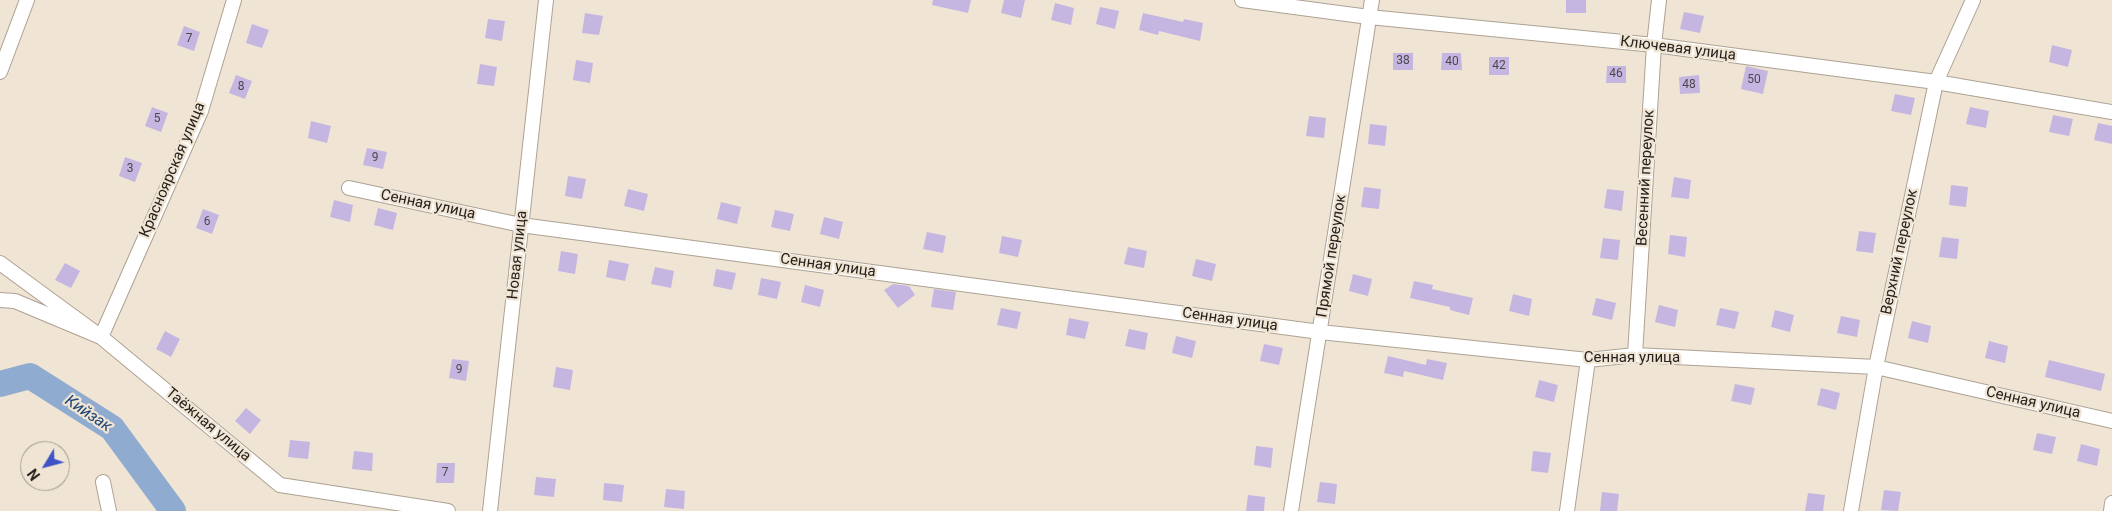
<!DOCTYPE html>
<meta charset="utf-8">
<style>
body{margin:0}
#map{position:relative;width:2112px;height:511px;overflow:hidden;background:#f0e5d4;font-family:Roboto,sans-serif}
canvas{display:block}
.north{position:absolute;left:20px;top:441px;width:50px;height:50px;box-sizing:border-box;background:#f0e5d4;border:1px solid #9f978a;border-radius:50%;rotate:233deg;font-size:14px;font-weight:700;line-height:20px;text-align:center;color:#26211c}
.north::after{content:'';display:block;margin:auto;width:18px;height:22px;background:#4054c7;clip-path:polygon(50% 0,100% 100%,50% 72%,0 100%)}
</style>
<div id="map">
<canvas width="2112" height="511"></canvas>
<div class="north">N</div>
</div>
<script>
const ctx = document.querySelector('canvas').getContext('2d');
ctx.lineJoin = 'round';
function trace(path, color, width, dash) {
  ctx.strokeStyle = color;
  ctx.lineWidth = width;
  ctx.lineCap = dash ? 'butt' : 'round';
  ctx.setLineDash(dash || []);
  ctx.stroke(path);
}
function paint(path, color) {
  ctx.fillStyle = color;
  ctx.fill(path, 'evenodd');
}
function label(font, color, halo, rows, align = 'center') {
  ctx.font = font + ' Roboto,sans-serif';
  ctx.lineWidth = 4.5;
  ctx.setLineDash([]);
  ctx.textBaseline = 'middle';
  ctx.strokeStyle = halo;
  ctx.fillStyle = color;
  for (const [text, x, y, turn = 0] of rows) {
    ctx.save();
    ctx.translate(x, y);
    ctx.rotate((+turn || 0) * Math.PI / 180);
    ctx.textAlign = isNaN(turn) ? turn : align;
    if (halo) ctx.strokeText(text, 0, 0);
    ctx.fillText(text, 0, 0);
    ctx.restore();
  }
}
const river = new Path2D(`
 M0 384 30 376 112 428 173 511`);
const building = new Path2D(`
 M933 0H971L968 13 932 5Z
 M1004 0H1025L1021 18 1001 13Z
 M1566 0H1586V13H1566Z
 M1055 3 1074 8 1071 25 1051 20Z
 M1100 7 1119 11 1115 29 1096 24Z
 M1684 12 1704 16 1700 33 1680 29Z
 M585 13 603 16 599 35 582 33Z
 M1143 13 1183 22 1184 19 1203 23 1200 41 1159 31 1158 35 1139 30Z
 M488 19 505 21 502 41 485 38Z
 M252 24 269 30 262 48 246 43Z
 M184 26 200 32 194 51 177 45Z
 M2052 45 2072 50 2068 67 2049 62Z
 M1393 53H1413V70H1393Z
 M1442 53H1461L1462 70H1441Z
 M1489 57H1509V75H1489Z
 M576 60 593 63 590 83 573 80Z
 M480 64 497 67 494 86 477 84Z
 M1607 66H1626V83H1606Z
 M1746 66 1768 71 1763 94 1741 89Z
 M236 75 252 81 245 99 229 93Z
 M1699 75 1700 93 1680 94 1679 77Z
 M1895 94 1915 98 1911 115 1891 111Z
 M152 107 168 113 161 132 145 126Z
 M1970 107 1989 111 1986 128 1966 124Z
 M2053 115 2073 119 2069 136 2049 132Z
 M1309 116 1326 118 1324 138 1306 136Z
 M311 121 331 126 327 143 308 138Z
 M2098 123 2112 126V144L2094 140Z
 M1370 124 1387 126 1385 146 1368 144Z
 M367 148 387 152 383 169 363 165Z
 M125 157 142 163 135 182 119 176Z
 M568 176 586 179 582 199 565 196Z
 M1674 177 1691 180 1689 199 1671 197Z
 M1951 185 1968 187 1966 207 1949 205Z
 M1364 187 1381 189 1379 209 1361 207Z
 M628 189 648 194 644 211 624 206Z
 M1607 189 1624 191 1622 211 1604 208Z
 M334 200 353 205 350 222 330 217Z
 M721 202 741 207 737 224 717 219Z
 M378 208 397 213 393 230 374 225Z
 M203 209 219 215 212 234 196 228Z
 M775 210 794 214 790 231 771 227Z
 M824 217 843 222 839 239 820 234Z
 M1859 231 1876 233 1873 253 1856 251Z
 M927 232 946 236 943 253 923 249Z
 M1670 235 1687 237 1685 257 1668 254Z
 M1002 236 1022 240 1018 257 999 253Z
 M1942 237 1959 239 1957 259 1939 257Z
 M1603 238 1620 240 1618 260 1600 258Z
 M1128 247 1147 251 1144 268 1124 264Z
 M561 251 578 254 575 274 558 271Z
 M1196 259 1216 264 1212 281 1192 276Z
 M609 260 629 264 625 281 606 277Z
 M65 263 80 271 71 288 55 280Z
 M655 267 674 271 671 288 651 284Z
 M716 269 736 273 732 290 713 286Z
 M1353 274 1372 279 1368 296 1349 291Z
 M761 278 781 282 777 299 758 295Z
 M1414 281 1433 285 1432 289 1473 298 1469 315 1450 310V307L1410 298Z
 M893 284 909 286 915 295 898 308 884 290Z
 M805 285 824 290 820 307 801 302Z
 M934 289 956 292 953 310 931 307Z
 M1513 294 1532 299 1529 316 1509 311Z
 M1596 298 1616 303 1612 320 1592 315Z
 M1659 305 1678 310 1675 327 1655 322Z
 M1001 308 1021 312 1017 329 997 325Z
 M1720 308 1739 312 1735 329 1716 325Z
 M1775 310 1794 315 1790 332 1771 327Z
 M1841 316 1860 320 1857 337 1837 333Z
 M1069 318 1089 322 1085 339 1066 335Z
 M1912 321 1931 326 1928 343 1908 338Z
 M1129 329 1148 333 1145 350 1125 346Z
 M165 331 180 339 171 357 156 349Z
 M1176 336 1196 341 1192 358 1172 353Z
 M1989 341 2008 346 2005 363 1985 358Z
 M1264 344 1283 348 1279 365 1260 361Z
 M1388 356 1426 365 1427 359 1447 363 1443 380 1404 371 1403 377 1384 373Z
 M452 359 469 361 466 381 449 378Z
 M2049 360 2105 374 2101 391 2045 377Z
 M556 367 573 370 570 390 553 387Z
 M1539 380 1558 385 1554 402 1535 397Z
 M1735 384 1755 388 1751 405 1731 401Z
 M1821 388 1840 393 1836 410 1817 405Z
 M246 408 261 420 250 434 235 421Z
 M2037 433 2056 437 2052 454 2033 450Z
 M290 440 310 442 308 459 288 457Z
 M2081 444 2100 449 2097 466 2077 461Z
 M1256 446 1273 448 1271 468 1254 465Z
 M354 451 373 453 372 471 352 469Z
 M1533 451 1551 453 1548 473 1531 471Z
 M437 463H455L454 483H436Z
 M536 477 556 479 554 497 534 495Z
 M1320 482 1337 484 1335 504 1317 502Z
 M604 483 624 485 622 502 603 500Z
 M666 489 685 491 684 509 664 507Z
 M1884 490 1901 492 1898 511 1881 510Z
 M1602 492 1619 494 1617 511H1600Z
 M1808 493 1825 495 1823 511H1805Z
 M1248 495 1265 497 1264 511H1246Z`);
const minor = new Path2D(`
 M1242 0 1369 17 1654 45 1936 82 2112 112
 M0 72 27 0
 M349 188 521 225 1320 332 1588 360 1635 355 1876 367 2112 421
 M0 263 101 337 280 485 448 511
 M0 300 15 301 101 337 201 111 234 0
 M1635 355 1654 45 1659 0
 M103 482 109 511
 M490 511 546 0
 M1291 511 1372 0
 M1567 511 1588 360
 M1851 511 1876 367 1936 82 1973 0
 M2111 511 2112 503`);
const numberNames = [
 ["7",189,39],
 ["38",1403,61],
 ["40",1452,62],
 ["42",1499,66],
 ["46",1616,74],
 ["50",1754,80],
 ["48",1689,85],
 ["8",241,87],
 ["5",157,119],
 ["9",375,158],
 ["3",130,169],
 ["6",207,222],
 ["9",459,370],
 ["7",445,473]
];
const streetNames = [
 ["Ключевая улица",1678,49,7],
 ["Красноярская улица",173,170,-67],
 ["Весенний переулок",1646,178,-87],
 ["Сенная улица",428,205,12],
 ["Верхний переулок",1900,252,-78],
 ["Новая улица",518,255,-84],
 ["Прямой переулок",1332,256,-81],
 ["Сенная улица",828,266,8],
 ["Сенная улица",1230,320,8],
 ["Сенная улица",1632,358],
 ["Сенная улица",2033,403,13],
 ["Таёжная улица",208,425,40]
];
const waterNames = [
 ["Кийзак",88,414,34]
];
trace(river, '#8fabcf', 26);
paint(building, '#c5b6e1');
trace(minor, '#ada293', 16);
trace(minor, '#fff', 14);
label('12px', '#4e464d', null, numberNames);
label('15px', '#26211c', '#f0e5d4', streetNames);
label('italic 16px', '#204676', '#f0e5d4', waterNames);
</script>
